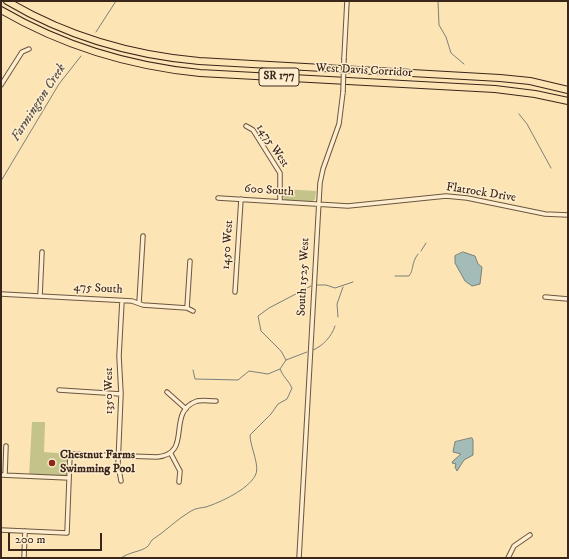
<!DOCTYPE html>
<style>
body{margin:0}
#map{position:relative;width:569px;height:559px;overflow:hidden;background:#fde4b4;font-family:"IM FELL DW Pica",serif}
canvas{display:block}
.frame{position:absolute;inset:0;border:2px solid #3a261a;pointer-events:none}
.scale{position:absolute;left:8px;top:533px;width:94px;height:18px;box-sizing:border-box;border:2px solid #3a261a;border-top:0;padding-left:5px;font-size:12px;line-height:14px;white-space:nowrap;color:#3a261a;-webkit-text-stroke:3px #feedce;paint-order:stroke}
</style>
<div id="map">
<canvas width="569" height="559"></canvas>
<div class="frame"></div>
<div class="scale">200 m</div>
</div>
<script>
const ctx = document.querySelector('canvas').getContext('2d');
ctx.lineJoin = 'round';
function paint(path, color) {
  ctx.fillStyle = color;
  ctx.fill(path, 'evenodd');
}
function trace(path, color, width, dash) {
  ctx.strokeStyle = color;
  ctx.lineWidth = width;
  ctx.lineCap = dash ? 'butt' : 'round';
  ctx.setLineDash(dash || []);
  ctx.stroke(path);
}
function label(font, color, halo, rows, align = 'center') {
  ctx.font = font + ' "IM FELL DW Pica",serif';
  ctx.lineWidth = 3;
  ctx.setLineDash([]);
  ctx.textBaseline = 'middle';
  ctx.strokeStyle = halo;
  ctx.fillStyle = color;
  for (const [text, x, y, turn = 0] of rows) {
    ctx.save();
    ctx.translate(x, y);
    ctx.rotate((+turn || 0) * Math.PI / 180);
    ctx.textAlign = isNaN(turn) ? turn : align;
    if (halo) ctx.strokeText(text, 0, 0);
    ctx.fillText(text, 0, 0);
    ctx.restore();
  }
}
const green = new Path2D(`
 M283 189 316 191 315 199 312 202 285 200 282 196Z
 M32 422H45L44 452 70 454 69 478 29 477Z`);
const water = new Path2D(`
 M463 252 475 256 478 264 482 267 480 284 472 286 465 281 455 263V256Z
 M472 438 473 440V455L464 460 457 471 455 467 456 464 452 463 453 461 461 454 453 452 455 442Z`);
const stream = new Path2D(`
 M438 1 439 25 446 37 451 53 464 64
 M96 32 116 1
 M519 114 527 124 551 168
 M1 181 59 84 81 56
 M421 251 426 243
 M395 276H409C414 270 411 263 418 254
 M317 285H326L335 288 353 282
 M338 317 337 304 343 287
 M313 350C323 346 332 336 335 326
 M286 360 281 351 261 331 258 316 269 308 311 286
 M193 370 195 379 238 380 249 371 268 374 280 369
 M121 558C129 552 140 552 147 547 149 546 150 542 152 540 166 531 177 519 191 511 196 508 201 508 206 507 221 502 247 490 255 476 261 467 250 447 250 435L271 414 278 404 287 399 292 388C289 381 283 377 280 369L286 360 307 352`);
const minor = new Path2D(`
 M344 58 347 1
 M1 85 22 52 29 49
 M246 126 253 130 280 173V202
 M218 198 348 206 446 196 467 198 545 214 568 215
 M235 292 241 199
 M1 294 132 301 143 305 187 308 193 311
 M40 296 42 252
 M545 297 568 299
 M139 303 143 236
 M187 308 190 261
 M59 390 121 394
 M167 392 186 409
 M171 454 180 471 179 482
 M1 475 69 478
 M5 475 6 446
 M121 481 118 464 121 394 119 356 122 301
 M1 530 67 533 70 454 157 457C194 454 165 412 197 401 202 400 209 401 216 401
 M24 558 25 531
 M299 558 320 183 323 169 339 124 343 92
 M508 558 514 546 530 535`);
const motorway = new Path2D(`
 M7 1C66 36 131 55 199 61L500 78 530 81 568 90
 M1 10C63 46 129 66 200 73L495 89 535 94 568 101`);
const minorBridge = new Path2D(`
 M343 92 344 58`);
const markers = [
 [52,463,4,"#8f2418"]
];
const shields = [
 [279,77,40]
];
const shieldNames = [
 ["SR 177",279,77]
];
const streetNames = [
 ["West Davis Corridor",364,71,3],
 ["1475 West",272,146,56],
 ["600 South",269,191,4],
 ["Flatrock Drive",481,193,9],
 ["1450 West",228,245,-86],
 ["South 1525 West",304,277,-87],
 ["475 South",98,289,3],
 ["1350 West",110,391,-90]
];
const poiNames = [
 ["Chestnut Farms",60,456],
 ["Swimming Pool",60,470]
];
const waterNames = [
 ["Farmington Creek",39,103,-57]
];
paint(green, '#c3c38a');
paint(water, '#a4bcb8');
trace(water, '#7a8079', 1);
trace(stream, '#7a8079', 1);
trace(minor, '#6b5640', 5.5);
trace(motorway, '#3a261a', 8);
trace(minor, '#feedce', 3.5);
trace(motorway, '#fde4b4', 6);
trace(minorBridge, '#6b5640', 5.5, []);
trace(minorBridge, '#feedce', 3.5);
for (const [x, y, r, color] of markers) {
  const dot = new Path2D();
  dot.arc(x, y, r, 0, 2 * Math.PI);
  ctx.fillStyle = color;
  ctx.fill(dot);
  trace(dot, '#feedce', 1.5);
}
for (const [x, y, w] of shields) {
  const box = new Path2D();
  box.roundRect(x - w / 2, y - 9, w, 18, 3);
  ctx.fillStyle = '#feedce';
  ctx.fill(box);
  trace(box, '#3a261a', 1);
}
label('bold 11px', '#3a261a', null, shieldNames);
label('12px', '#3a261a', '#feedce', streetNames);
label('bold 12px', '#3a261a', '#feedce', poiNames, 'left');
label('italic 13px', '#5a5349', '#feedce', waterNames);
</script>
